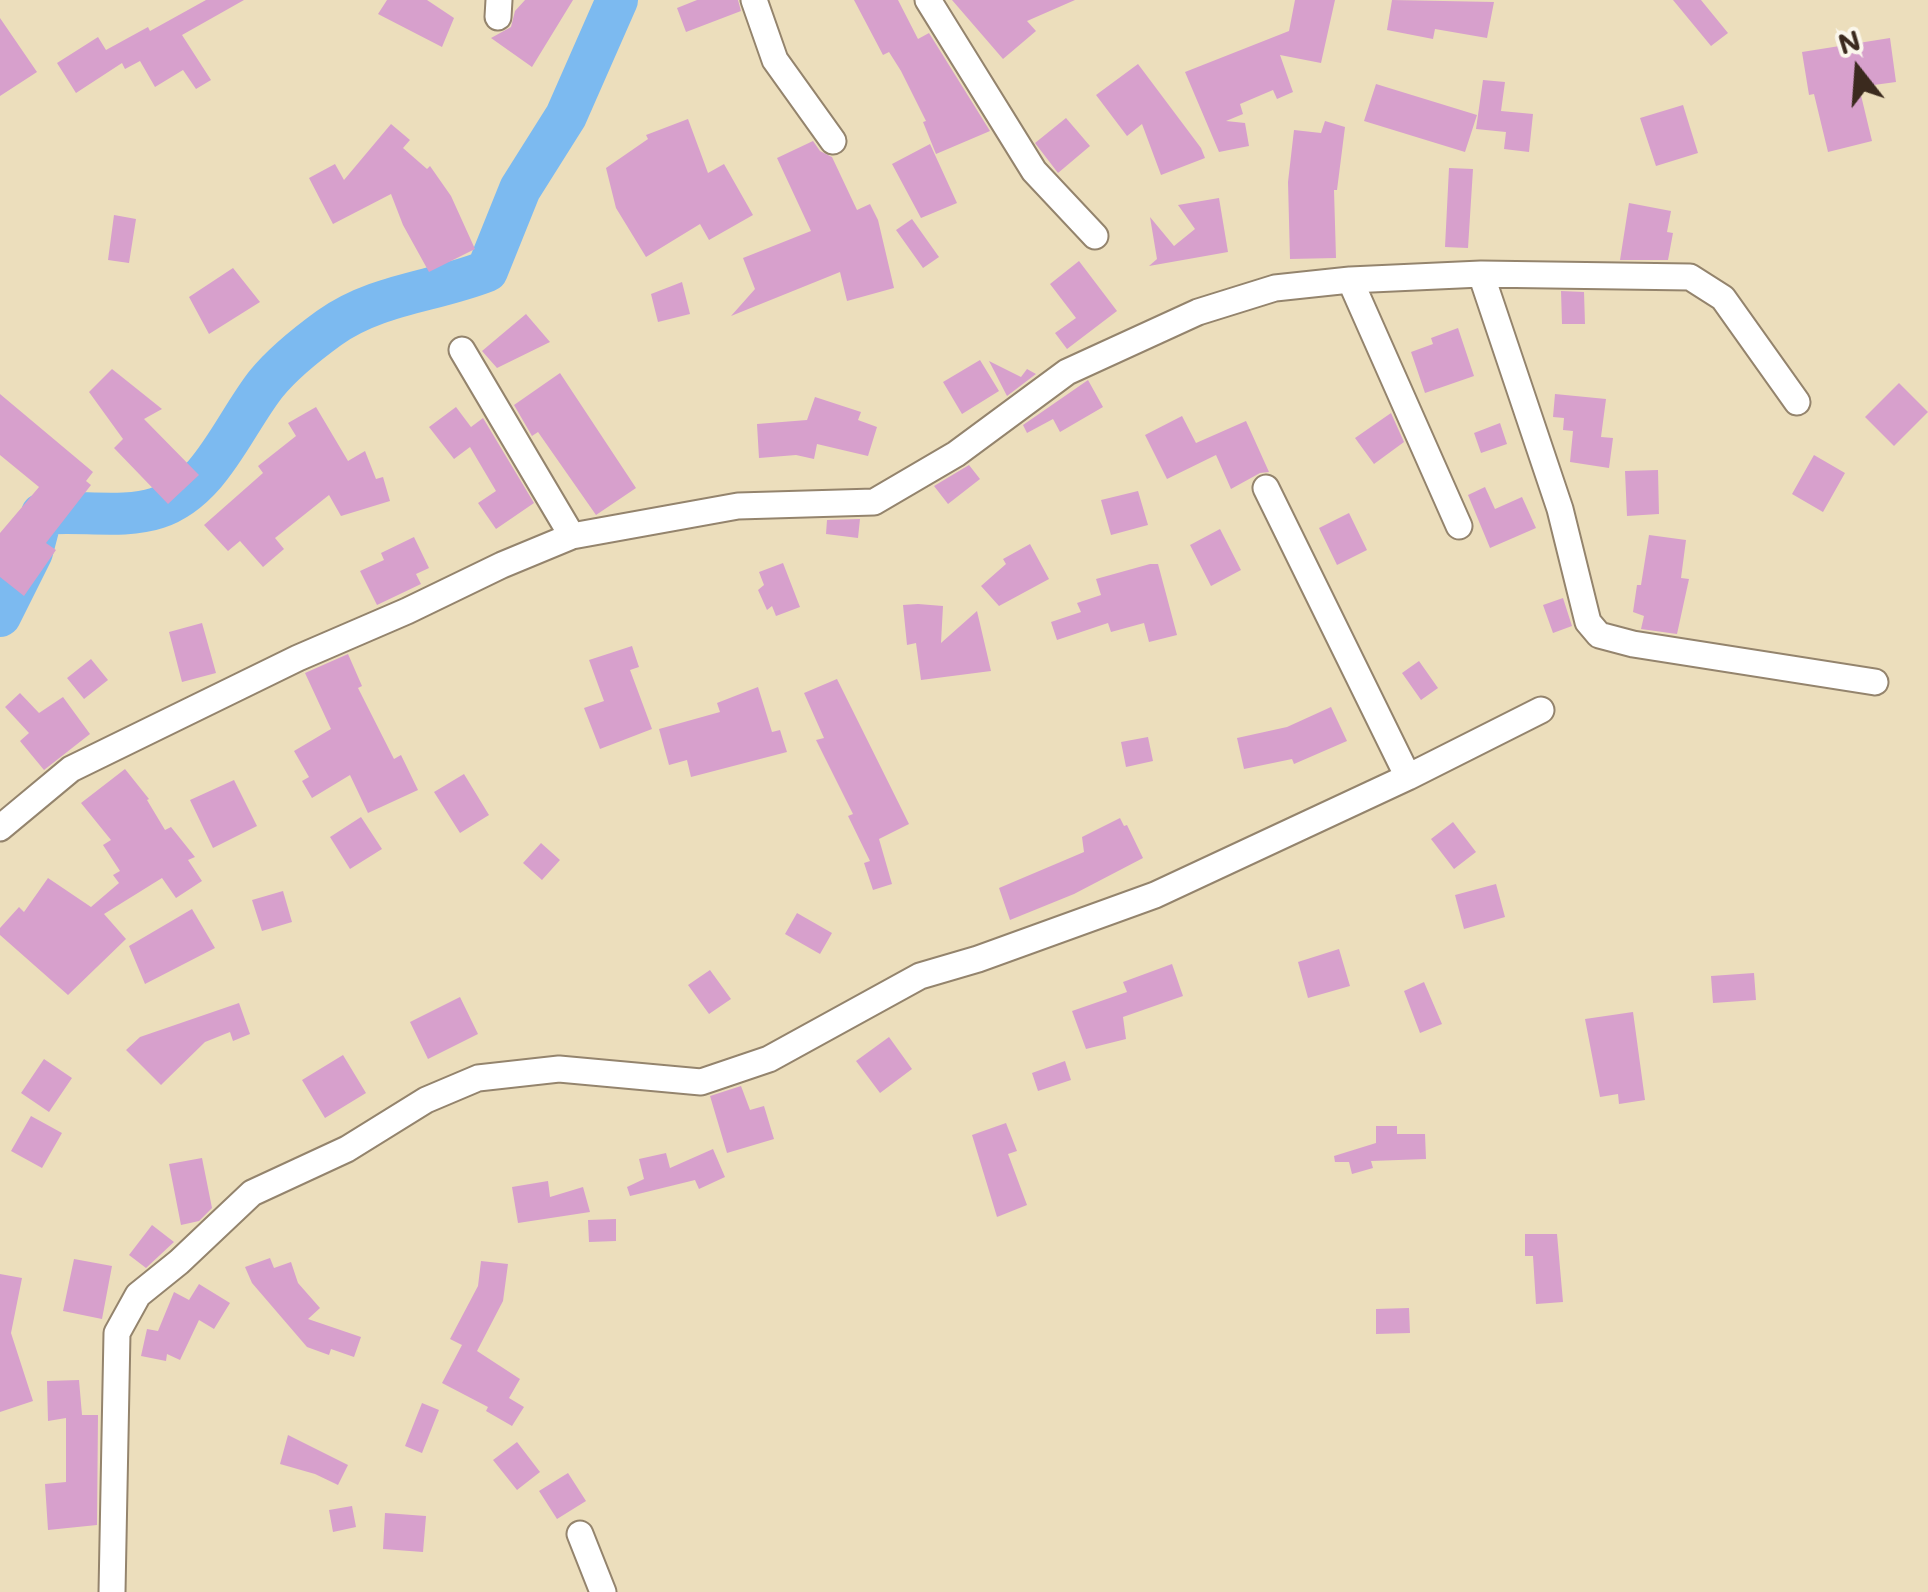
<!DOCTYPE html>
<style>
body{margin:0}
#map{position:relative;width:1928px;height:1592px;overflow:hidden;background:#ecdebc;font-family:Mali,sans-serif}
canvas{display:block}
.north{position:absolute;left:1808px;top:20px;width:100px;height:100px;-webkit-text-stroke:8px #fbf7ec;paint-order:stroke;rotate:343deg;font-size:28px;font-weight:700;line-height:40px;text-align:center;color:#3b2a1e}
.north::after{content:'';display:block;margin:auto;width:35px;height:45px;background:#3b2a1e;clip-path:polygon(50% 0,100% 100%,50% 72%,0 100%)}
</style>
<div id="map">
<canvas width="1928" height="1592"></canvas>
<div class="north">N</div>
</div>
<script>
const ctx = document.querySelector('canvas').getContext('2d');
ctx.lineJoin = 'round';
function trace(path, color, width, dash) {
  ctx.strokeStyle = color;
  ctx.lineWidth = width;
  ctx.lineCap = dash ? 'butt' : 'round';
  ctx.setLineDash(dash || []);
  ctx.stroke(path);
}
function paint(path, color) {
  ctx.fillStyle = color;
  ctx.fill(path, 'evenodd');
}
const river = new Path2D(`
 M0 616 32 552 42 514C77 510 125 519 157 508 211 490 233 426 266 384 283 363 307 344 329 328 376 294 434 292 487 271L520 189 566 116 617 0`);
const building = new Path2D(`
 M206 0H244L182 35 211 80 196 89 183 70 155 87 140 61 125 69 122 63 76 93 57 63 98 37 106 50 148 27 150 31Z
 M387 0H427L454 18 442 47 378 14Z
 M525 0H573L532 67 491 38 511 27 515 11Z
 M697 0H738L741 11 686 32 677 8Z
 M854 0H898L918 39 929 33 990 131 936 154 923 122 926 121 901 71 889 52 883 55Z
 M952 0H1075L1027 21 1036 31 1003 59Z
 M1295 0H1335L1321 63 1280 55 1293 92 1277 99 1273 90 1240 104 1243 114 1226 121 1245 123 1249 146 1219 152 1185 72 1289 31Z
 M1392 0 1494 2 1487 38 1435 29 1433 39 1387 30Z
 M1673 0H1701L1728 33 1711 46Z
 M0 18 37 72 0 96Z
 M1890 38 1896 82 1859 87 1872 141 1828 152 1814 94 1809 95 1802 52Z
 M1138 64 1201 148 1205 158 1161 175 1142 124 1127 136 1096 95Z
 M1483 80 1505 82 1501 111 1533 114 1529 152 1504 149 1506 132 1476 129Z
 M1376 84 1477 115 1465 152 1364 121Z
 M1683 105 1698 153 1656 166 1640 118Z
 M1066 118 1090 146 1058 173 1035 143Z
 M688 119 708 173 724 164 753 215 709 240 700 224 646 257 616 208 606 168 648 139 646 135Z
 M1325 121 1345 127 1337 190H1334L1336 258 1290 259 1288 182 1294 130 1321 133Z
 M391 124 410 140 403 148 427 169 430 166 451 196 475 249 429 272 403 225 391 194 333 224 309 178 335 164 344 180Z
 M813 141 820 151 832 157 857 210 870 204 878 220 894 288 847 301 840 272 731 316 755 289 743 258 811 231 777 158Z
 M930 144 957 203 921 218 892 164Z
 M1449 168 1473 169 1468 248 1445 247Z
 M1219 198 1228 252 1149 266 1157 259 1150 217 1174 246 1195 229 1178 205Z
 M1629 203 1671 211 1667 232 1673 233 1668 260H1620Z
 M114 215 136 219 129 263 108 260Z
 M912 219 939 257 923 268 896 230Z
 M1079 261 1117 311 1067 349 1055 333 1076 318 1050 284Z
 M233 268 260 302 209 334 189 297Z
 M682 282 690 314 658 322 651 294Z
 M1561 291 1584 292 1585 324H1562Z
 M526 314 550 342 497 368 482 351Z
 M1458 328 1474 376 1425 393 1411 352 1433 344 1431 338Z
 M980 360 999 391 962 414 943 382Z
 M989 361 1021 377 1027 369 1036 374 1007 396Z
 M112 369 162 409 144 419 199 475 168 504 114 448 123 439 89 392Z
 M560 373 636 488 596 515 538 432 532 436 514 405Z
 M1088 380 1103 407 1060 432 1053 419 1027 433 1023 425Z
 M1899 383 1928 412 1894 446 1865 417Z
 M0 394 93 472 86 481 91 485 46 543 56 550 24 596 0 577V533L39 487 0 455Z
 M1555 394 1606 399 1601 437 1613 438 1609 468 1570 462 1573 431 1563 430 1564 418 1553 417Z
 M815 397 861 412 858 420 877 427 868 456 817 444 814 459 796 455 759 458 757 424 807 420Z
 M316 407 348 461 365 451 376 479 383 477 390 501 341 516 329 495 275 538 284 549 263 567 240 541 228 551 204 525 263 473 258 466 296 436 288 423Z
 M456 407 471 427 483 418 534 503 496 529 478 503 496 491 470 447 454 459 429 427Z
 M1391 413 1404 442 1374 464 1355 438Z
 M1182 416 1196 443 1246 421 1269 472 1260 473 1231 489 1216 455 1167 479 1145 435Z
 M1500 423 1507 444 1481 453 1474 433Z
 M1814 455 1845 473 1823 512 1792 494Z
 M969 465 980 479 948 504 934 486Z
 M1658 470 1659 514 1627 516 1625 471Z
 M1485 487 1495 509 1522 497 1536 528 1490 548 1468 495Z
 M1138 491 1148 525 1111 535 1101 500Z
 M1349 513 1367 550 1337 565 1319 528Z
 M860 519 858 538 826 534 827 520Z
 M1220 529 1241 570 1211 586 1190 545Z
 M1649 535 1686 540 1681 578 1689 579 1677 634 1641 629 1644 616 1633 612 1637 585H1641Z
 M414 537 429 568 416 574 421 584 377 605 360 571 384 560 381 553Z
 M1030 544 1049 579 999 606 981 586 1006 564 1003 559Z
 M783 563 800 607 776 616 772 606 767 610 758 590 764 585 759 572Z
 M1150 564H1158L1177 635 1149 642 1144 623 1111 632 1108 623 1057 640 1051 622 1081 612 1077 603 1101 595 1096 579Z
 M1563 598 1572 626 1553 633 1543 605Z
 M918 604 943 606 941 643 977 611 991 671 921 680 916 643 907 645 903 605Z
 M202 623 216 673 182 682 169 632Z
 M632 646 639 667 630 670 652 729 600 749 584 708 604 701 589 660Z
 M348 654 362 686 358 688 394 759 401 755 418 790 368 813 350 775 312 798 302 781 309 777 294 751 331 729 305 673Z
 M91 659 108 680 84 699 67 678Z
 M1419 661 1438 688 1421 700 1402 673Z
 M837 679 909 824 879 839 892 884 873 890 864 863 870 861 848 816 853 814 816 740 824 738 804 693Z
 M758 687 772 732 780 730 787 752 691 777 687 760 669 765 659 729 720 712 717 703Z
 M20 693 39 713 63 697 90 734 44 770 20 741 29 733 5 707Z
 M1331 707 1347 741 1294 764 1292 759 1244 769 1237 738 1287 727Z
 M1148 737 1153 761 1126 767 1121 742Z
 M125 769 149 799 147 800 165 830 171 827 195 857 188 860 202 881 176 898 162 878 104 914 126 939 68 995 0 935V928L19 907 24 912 48 878 91 907 119 883 113 875 120 871 103 845 111 840 81 803Z
 M464 774 489 815 460 833 434 792Z
 M234 780 257 826 213 848 190 800Z
 M361 817 382 849 350 869 330 837Z
 M1120 818 1124 826 1127 825 1143 858 1074 894 1010 920 999 888 1084 852 1082 837Z
 M1453 822 1476 852 1454 869 1431 839Z
 M541 843 560 860 542 880 523 863Z
 M1496 884 1505 917 1464 929 1455 895Z
 M283 891 292 922 262 931 252 900Z
 M192 909 215 948 145 984 129 946Z
 M797 913 832 933 820 954 785 934Z
 M1339 949 1350 986 1308 998 1298 962Z
 M1172 964 1183 996 1123 1017 1126 1039 1086 1049 1072 1011 1127 992 1123 982Z
 M710 970 731 999 709 1014 688 985Z
 M1754 973 1756 1000 1713 1003 1711 976Z
 M1424 982 1442 1024 1420 1033 1404 991Z
 M460 997 478 1034 428 1059 410 1022Z
 M239 1003 250 1034 233 1041 230 1032 205 1042 161 1085 126 1050 140 1037Z
 M1633 1012 1645 1100 1619 1104 1618 1094 1600 1097 1585 1019Z
 M889 1037 912 1069 880 1093 856 1061Z
 M343 1055 366 1093 325 1118 302 1080Z
 M44 1059 72 1078 49 1112 21 1093Z
 M1065 1061 1071 1080 1038 1091 1032 1073Z
 M741 1086 750 1110 764 1106 774 1139 727 1153 710 1096Z
 M31 1116 62 1133 42 1168 11 1151Z
 M1006 1123 1017 1151 1008 1154 1027 1205 997 1217 972 1135Z
 M1376 1126H1397V1134H1425L1426 1159 1371 1161 1373 1168 1352 1174 1349 1162H1335L1334 1156 1376 1143Z
 M713 1149 725 1177 699 1189 695 1180 630 1196 627 1187 644 1179 639 1159 666 1153 670 1168Z
 M202 1158 212 1208 199 1221 181 1225 169 1164Z
 M548 1181 550 1197 583 1187 590 1212 518 1223 512 1187Z
 M616 1219V1241L589 1242 588 1220Z
 M152 1225 174 1242 146 1268 129 1255Z
 M1525 1234H1557L1563 1302 1536 1304 1533 1256H1525Z
 M270 1258 274 1268 291 1262 298 1283 320 1308 308 1319 361 1337 354 1357 331 1349 329 1355 307 1347 252 1283 245 1267Z
 M74 1259 112 1266 102 1319 63 1311Z
 M481 1261 508 1264 503 1301 477 1351 520 1379 509 1398 524 1407 512 1426 486 1411 488 1407 442 1383 462 1345 450 1339 478 1286Z
 M0 1274 22 1278 11 1333 33 1401 0 1412Z
 M199 1284 230 1303 214 1329 199 1320 180 1360 167 1354 166 1361 141 1356 147 1329 158 1331 174 1292 189 1300Z
 M1409 1308 1410 1333 1376 1334V1309Z
 M79 1380 82 1415H98L97 1525 48 1530 45 1484 66 1482V1418L48 1421 47 1381Z
 M422 1403 439 1410 422 1453 405 1446Z
 M288 1435 348 1465 338 1485 315 1474 280 1464Z
 M517 1442 540 1472 517 1490 493 1460Z
 M568 1473 586 1501 557 1519 539 1491Z
 M352 1506 356 1527 333 1532 329 1510Z
 M385 1513 426 1516 423 1552 383 1549Z`);
const street = new Path2D(`
 M754 0 775 60 833 141
 M928 0 1034 171 1095 236
 M498 17 499 0
 M1481 274 1560 509 1588 622 1599 635 1633 644 1875 682
 M1350 280 1459 526
 M462 350 572 536
 M1266 488 1408 777
 M0 828 71 769 298 658 407 611 502 565 572 536 738 506 874 502 956 454 1067 372 1198 312 1275 288 1350 280 1481 274 1690 277 1723 298 1797 402
 M580 1534 603 1592
 M112 1592 117 1333 138 1295 179 1262 252 1193 347 1149 426 1100 478 1078 559 1069 701 1082 769 1059 920 976 978 959 1155 895 1408 777 1541 710`);
trace(river, '#7cbaf0', 42);
paint(building, '#d7a0cc');
trace(street, '#94846d', 29);
trace(street, '#fff', 25);
</script>
